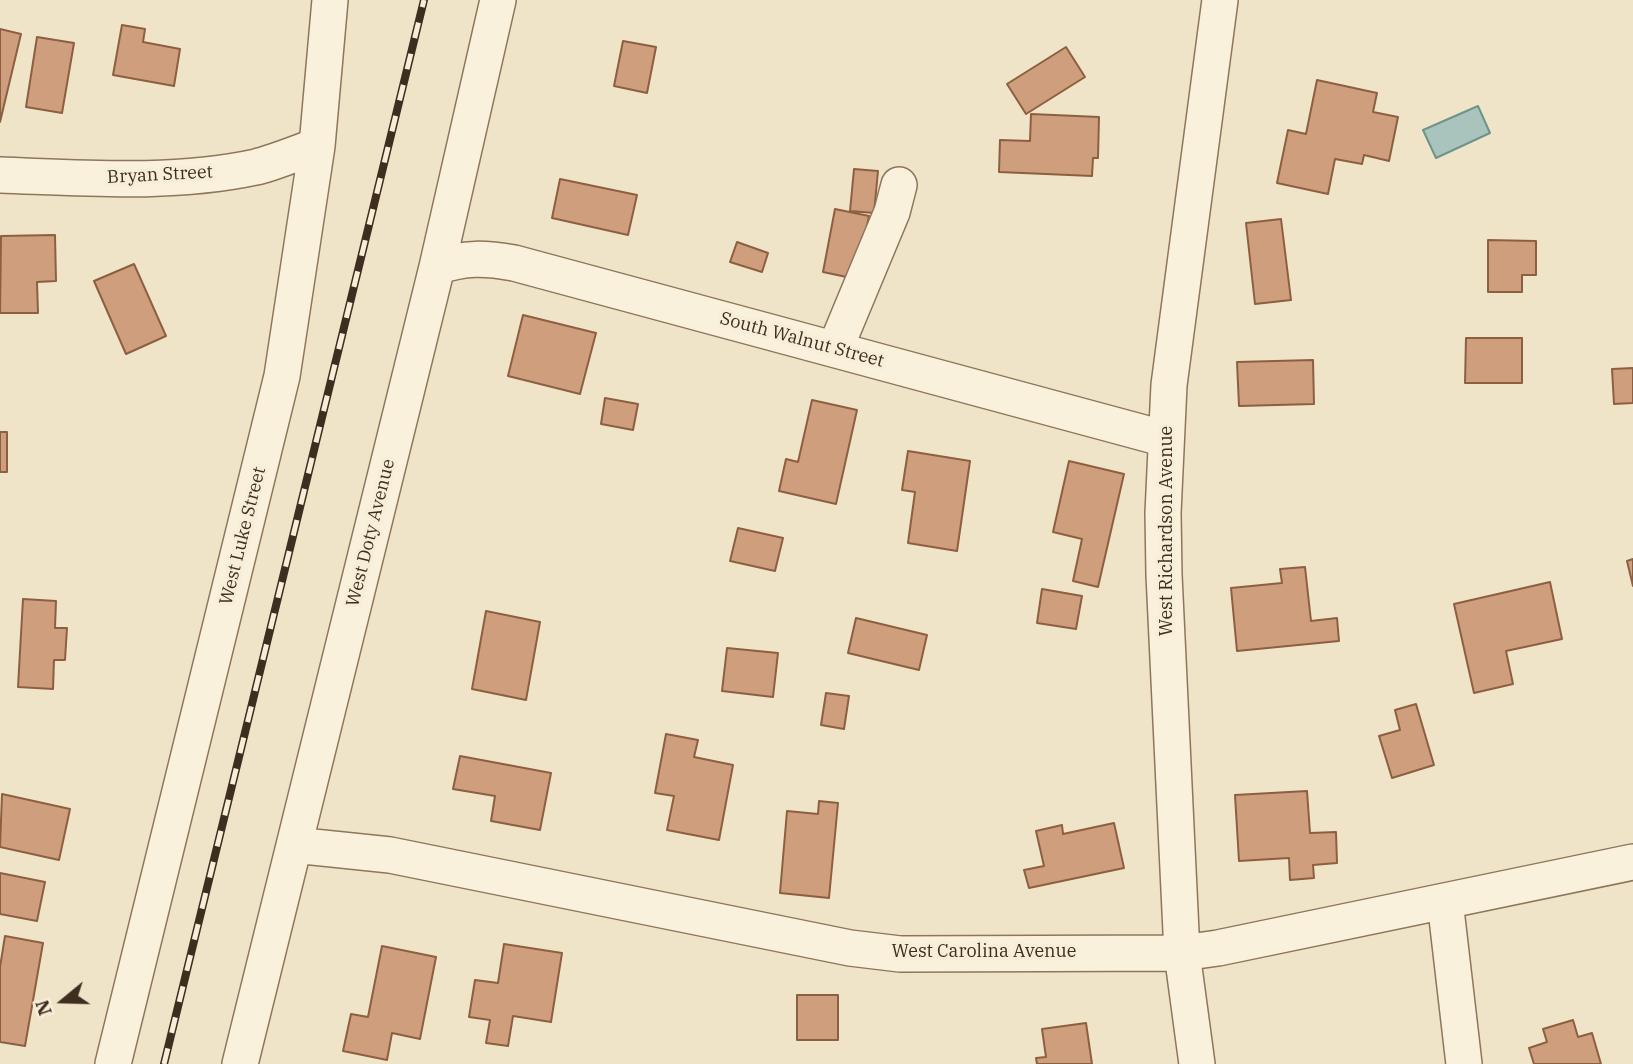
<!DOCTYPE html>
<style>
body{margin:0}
#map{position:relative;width:1633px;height:1064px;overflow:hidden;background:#f0e4c8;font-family:"IBM Plex Serif",serif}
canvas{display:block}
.north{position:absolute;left:28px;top:966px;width:70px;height:70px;-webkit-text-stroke:5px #f7eed8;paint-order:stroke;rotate:251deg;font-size:19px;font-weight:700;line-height:28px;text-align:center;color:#3d2e20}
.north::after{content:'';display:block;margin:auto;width:24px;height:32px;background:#3d2e20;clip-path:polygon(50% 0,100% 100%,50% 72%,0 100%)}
</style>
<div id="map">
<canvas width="1633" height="1064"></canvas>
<div class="north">N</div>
</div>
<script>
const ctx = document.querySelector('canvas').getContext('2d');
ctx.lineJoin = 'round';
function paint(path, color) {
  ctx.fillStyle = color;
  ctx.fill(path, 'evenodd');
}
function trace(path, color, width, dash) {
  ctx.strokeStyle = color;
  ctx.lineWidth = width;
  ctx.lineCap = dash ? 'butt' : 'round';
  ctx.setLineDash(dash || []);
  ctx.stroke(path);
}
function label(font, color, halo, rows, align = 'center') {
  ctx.font = font + ' "IBM Plex Serif",serif';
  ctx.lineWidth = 7;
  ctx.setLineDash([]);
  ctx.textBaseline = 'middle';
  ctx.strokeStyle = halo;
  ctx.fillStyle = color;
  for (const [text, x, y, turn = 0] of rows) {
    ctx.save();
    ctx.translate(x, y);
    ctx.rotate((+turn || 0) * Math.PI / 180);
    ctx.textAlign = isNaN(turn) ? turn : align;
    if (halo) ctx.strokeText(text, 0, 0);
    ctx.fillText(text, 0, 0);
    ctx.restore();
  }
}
const water = new Path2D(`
 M1478 106 1490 133 1436 158 1423 130Z`);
const building = new Path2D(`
 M122 25 145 29 143 42 180 49 174 86 113 75Z
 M0 29 21 34 0 122Z
 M37 37 74 43 62 113 26 107Z
 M623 41 656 47 647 93 614 86Z
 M1066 47 1085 77 1026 114 1007 84Z
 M1317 80 1377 93 1373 112 1398 117 1389 161 1364 155 1362 164 1335 159 1328 194 1277 183 1288 130 1306 134Z
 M1031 114 1099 117 1098 158H1093L1092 176 999 172 1000 140 1030 141Z
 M854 169 878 171 874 213 850 211Z
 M560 179 637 195 628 235 552 218Z
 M835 209 869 216 856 279 823 272Z
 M1281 219 1291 300 1255 304 1246 223Z
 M55 235 56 281 37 282 38 313H0L1 236Z
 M1488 240 1536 241V275H1522V292H1488Z
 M737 242 768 253 762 272 730 262Z
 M134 264 166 336 126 354 94 281Z
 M523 315 596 333 580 394 508 376Z
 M1466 338H1522V383H1465Z
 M1313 360 1314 404 1239 406 1237 362Z
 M1633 368V403L1614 404 1612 369Z
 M605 398 638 404 633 430 601 424Z
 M812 400 857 410 836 504 779 491 786 459 798 462Z
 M0 432H7V472H0Z
 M908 451 970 461 957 551 908 543 915 492 902 490Z
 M1069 461 1124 474 1098 587 1073 581 1082 539 1053 532Z
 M738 528 783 538 775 571 730 561Z
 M1633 559V586L1627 561Z
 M1305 567 1311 621 1337 618 1339 641 1237 651 1231 588 1282 583 1280 569Z
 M1550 582 1562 639 1506 651 1513 684 1474 693 1454 604Z
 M1042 589 1082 596 1076 629 1037 623Z
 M23 599 56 601 55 628H67L65 660H54L53 689 18 687Z
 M486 611 540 622 526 700 472 689Z
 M856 618 927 635 919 670 848 653Z
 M727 648 778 653 773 697 722 691Z
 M826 693 849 696 844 729 821 725Z
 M1416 704 1434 765 1392 778 1379 736 1400 730 1395 710Z
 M666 734 698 740 694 757 733 765 719 840 667 830 674 796 655 793Z
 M460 756 551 773 540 830 491 821 495 796 453 789Z
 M1307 791 1310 833 1336 832 1337 863 1313 865 1314 878 1290 880 1289 858 1239 861 1235 795Z
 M2 794 70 809 59 860 0 847Z
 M819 801 838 803 829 898 780 893 787 811 818 814Z
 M1114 823 1124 868 1029 888 1024 870 1044 866 1036 831 1062 825 1063 834Z
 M0 873 45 882 37 921 0 914Z
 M5 936 43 943 25 1046 0 1042V967Z
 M504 944 562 953 551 1022 513 1016 508 1046 486 1043 490 1020 469 1017 475 980 498 983Z
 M382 946 436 957 420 1039 392 1033 387 1060 343 1051 351 1014 368 1017Z
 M797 995H838V1040H797Z
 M1573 1020 1578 1037 1592 1033 1601 1064H1534L1529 1048 1547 1042 1543 1029Z
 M1086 1023 1092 1064H1037L1036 1058 1046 1057 1042 1029Z`);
const minor = new Path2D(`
 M0 175C85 178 172 185 256 167 276 162 297 153 317 146
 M437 267C465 257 485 258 514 263L1166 439
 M835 349 892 212 899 185
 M294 845 390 855 850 948 900 954 1182 953 1218 948 1633 862
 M1445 901 1464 1064
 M113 1064 282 376 317 146 330 0
 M240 1064 437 267 498 0
 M1197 1064 1182 953 1164 575 1163 513 1169 385 1220 0`);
const rail = new Path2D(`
 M164 1064 424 0`);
const streetNames = [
 ["Bryan Street",160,175,-3],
 ["South Walnut Street",802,340,15],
 ["West Richardson Avenue",1167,531,-90],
 ["West Doty Avenue",371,533,-76],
 ["West Luke Street",243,536,-76],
 ["West Carolina Avenue",984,952]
];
paint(water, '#a9c4bc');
trace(water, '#6f938a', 2);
paint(building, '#cf9f7d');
trace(building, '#8d5f41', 2);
trace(minor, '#8d765c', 38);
trace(minor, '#faf1dc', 35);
trace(rail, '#3d2e20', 8);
trace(rail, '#f7eed8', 5, [16]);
label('18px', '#3d2e20', '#f7eed8', streetNames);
</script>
